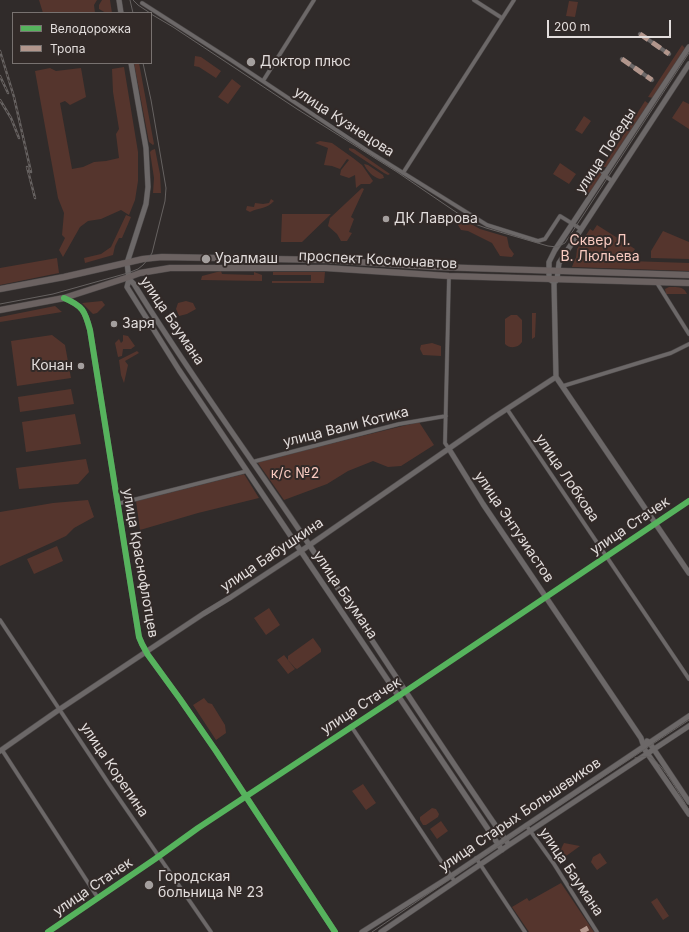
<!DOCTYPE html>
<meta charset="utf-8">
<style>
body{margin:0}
#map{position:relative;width:689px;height:932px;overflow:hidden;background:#302b2a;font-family:Inter,sans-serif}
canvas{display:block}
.legend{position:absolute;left:12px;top:12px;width:140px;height:52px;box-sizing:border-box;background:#322a28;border:1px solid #787270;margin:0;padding:5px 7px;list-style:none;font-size:12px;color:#e2dddc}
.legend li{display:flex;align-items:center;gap:8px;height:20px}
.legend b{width:20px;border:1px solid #787270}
.scale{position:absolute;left:547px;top:20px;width:124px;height:18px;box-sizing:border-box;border:2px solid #e2dddc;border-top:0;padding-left:5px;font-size:12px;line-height:14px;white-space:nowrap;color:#e2dddc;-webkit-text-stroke:3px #322a28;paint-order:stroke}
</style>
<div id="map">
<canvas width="689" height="932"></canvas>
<ul class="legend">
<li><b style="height:5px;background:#56b35d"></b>Велодорожка</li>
<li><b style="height:5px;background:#b2968c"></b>Тропа</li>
</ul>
<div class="scale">200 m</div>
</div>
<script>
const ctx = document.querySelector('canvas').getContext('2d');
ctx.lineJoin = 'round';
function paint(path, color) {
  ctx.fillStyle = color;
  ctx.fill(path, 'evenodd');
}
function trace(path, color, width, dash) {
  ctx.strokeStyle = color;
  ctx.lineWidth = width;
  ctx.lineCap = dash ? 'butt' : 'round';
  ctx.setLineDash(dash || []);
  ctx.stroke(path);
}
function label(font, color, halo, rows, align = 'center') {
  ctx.font = font + ' Inter,sans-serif';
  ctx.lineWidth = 4;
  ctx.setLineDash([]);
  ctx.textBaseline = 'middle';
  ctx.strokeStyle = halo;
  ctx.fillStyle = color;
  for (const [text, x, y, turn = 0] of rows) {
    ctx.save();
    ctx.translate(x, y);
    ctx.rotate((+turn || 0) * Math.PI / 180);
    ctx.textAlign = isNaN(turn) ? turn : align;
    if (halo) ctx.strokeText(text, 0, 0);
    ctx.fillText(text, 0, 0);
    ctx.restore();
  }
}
const green = new Path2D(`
 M39 0H97L94 5 95 13H43Z
 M102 0H110L112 13H106L99 9V5Z
 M569 1 578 2 575 17 566 16Z
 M682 45 685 48 653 98 648 97Z
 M195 56 201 57 221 71 216 78 199 67 194 66Z
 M134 63H139L154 144 153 145 149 142Z
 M124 67 138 152V181L135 200 129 215 121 210 101 219 88 221 80 227 63 257 59 250 65 238 62 235 64 213 58 198 35 71 50 68 56 71 81 68 86 97 70 105 65 101 60 103 72 169 83 167 94 162 106 161 119 158 116 134 119 129 113 92 112 69Z
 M232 79 241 86 228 104 218 97Z
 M645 101 649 104 608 167H603Z
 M683 101 689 104V129L672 118Z
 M584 116 591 121 582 134 575 130Z
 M320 141 332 143 353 158 362 165 373 181 370 184H361L356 188 355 175 349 178 340 175 341 170 349 160 347 159 340 169 332 166 324 165 328 148 315 143Z
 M349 148 354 149 390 174 388 175 384 173 349 150Z
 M155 149 160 174 161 193H153L154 178 150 152 152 150Z
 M560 163 576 174 569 184 553 174Z
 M364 164 368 165 383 175 384 178 380 179C374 178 366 170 364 164Z
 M600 170 603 174 590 193 585 192Z
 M362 188 364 189 351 217 354 219 349 232 352 233 347 241H341L337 234 328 226 330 218Z
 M271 199 274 201C266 210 259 207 250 212L246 210 247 206 254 207 255 203 263 204 269 203Z
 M282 214H331L302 242H281Z
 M126 215 131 217 122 238H119L115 246 113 255 85 263 84 258 101 254 111 247Z
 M462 219 480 229 507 237 509 247 514 254 512 257 500 256 492 243 468 231 461 230 458 225Z
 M597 225 635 249 629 258V261L689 263V271L572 267 575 259 576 258 577 249 590 229 593 231Z
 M663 231 689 242V259L651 258V251Z
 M57 258 59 273 0 285V268Z
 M221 271 222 274 254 275V272L262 275V281L201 280 202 276Z
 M273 272H325L324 283H272V281H311V275H273Z
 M669 287C676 287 684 286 687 294H666L665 289Z
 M102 301 105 305 97 313 93 314 82 303Z
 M186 301 193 303 196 309 187 314 179 316 176 309 178 303Z
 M55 306 62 312 0 322V317Z
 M532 313H536L535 337 532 339Z
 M511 315H517L522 320V342C518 348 510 349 505 344V319Z
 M52 335 65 345 71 378 17 386 11 341Z
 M123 335 128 336 135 346 131 349H123L122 356 118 357 115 343 119 339 121 343 123 341Z
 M432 343 441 346V356L423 355 420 349 421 345Z
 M137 351 139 353 125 361 128 365 124 383 121 375 119 360Z
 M71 389 74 404 20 412 18 397Z
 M75 414 81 444 26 452 22 422Z
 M419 422 434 445 401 466 388 467 373 461 348 471 327 484 284 500 258 463 260 461Z
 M86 459 89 472 78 484 19 489 16 468Z
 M244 474 259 498 198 513 140 530 136 501Z
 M88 500 94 517 74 528 66 536 51 543 0 566V512L53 503Z
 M57 546 63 561 34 574 27 559Z
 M269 608 280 625 266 635 254 618Z
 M313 638 321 649V652L297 669 295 668 288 660V656Z
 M284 655 295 669 288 674 277 660Z
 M204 698 208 703 212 704 225 725 226 733 216 740 193 705Z
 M363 784 376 803 366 810 352 791Z
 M432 808 436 809 439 814 438 817 426 825H423L420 820V817Z
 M441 821 448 831 437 839 430 829Z
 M564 843 580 846 562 859 560 851Z
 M600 853 607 863 597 870 591 862 593 857Z
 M561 883 594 932H529L512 907 527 898 529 901Z
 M657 898 669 916 663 920 651 902Z`);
const street = new Path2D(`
 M474 0 502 18
 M142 3 231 60 368 151 487 225 538 241 545 239 560 216 581 229
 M640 34 669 54
 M622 59 652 80
 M263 81 314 0
 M600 168 604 175 612 181
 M403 173 514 0
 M657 283 689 334
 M563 386 671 353 689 344
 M507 409 689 679
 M449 449 445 443 449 276
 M252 462 399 424 446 416
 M117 504 247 471
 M0 620 109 784 211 932
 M351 726 455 882
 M2 750 98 898
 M526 825 554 864 597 932
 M476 858 525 932
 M48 932 155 859 198 828 406 691 689 501`);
const secondary = new Path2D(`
 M119 0 121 13
 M131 63 146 148 148 187 146 204 127 263 129 279 127 287 179 370 502 850
 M129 279 134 284C189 374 252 459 310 546 376 646 441 747 509 845
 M552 281 549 279V262L555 250 689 47
 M556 281 557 279 559 263 563 257 689 64
 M554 283 556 377 689 573
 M64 298C83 306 85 311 90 330L135 612 139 637 142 644 148 655 180 699 216 751 335 932
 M449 449 483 504 641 738 645 750 689 814
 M647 741 649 742 689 802
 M0 751 60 709 203 614 231 597 301 551 493 418 556 377
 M362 932 451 876 689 716
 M381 932 509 845 689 726`);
const primary = new Path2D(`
 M0 289 64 277 143 259 162 257 326 260 436 267 689 275
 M0 310 64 298 129 277 140 273 170 268H326L449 276 689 283`);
const tram = new Path2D(`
 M130 0 133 13
 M133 0 138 5 150 13
 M151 14 173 27 297 109 397 172 472 223 486 228 548 246 557 247 565 243 689 53
 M0 304 53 294 128 273 138 269 143 265 149 258 152 253 165 201 166 188 151 100 143 63
 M635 758C640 757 646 755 651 758 663 764 681 797 689 810
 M372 932 506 841 689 720`);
const rail = new Path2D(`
 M0 51 14 97 31 172
 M0 76 8 93
 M0 100 11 118 19 138
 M27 167 35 198`);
const quiet = new Path2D(`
 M640 34 669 54
 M622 59 652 80
 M581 932 588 928`);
const cycleway = new Path2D(`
 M64 298C83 306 85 311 90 330L135 612 139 637 142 644 148 655 180 699 216 751 335 932
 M48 932 155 859 198 828 406 691 689 501`);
const markers = [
 [251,62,5,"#a49f9e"],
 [386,219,4,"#a49f9e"],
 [206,259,5,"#a49f9e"],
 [114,324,4,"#a49f9e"],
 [81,366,4,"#a49f9e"],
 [149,885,5,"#a49f9e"]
];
const poiNames = [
 ["Доктор плюс",260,62],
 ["ДК Лаврова",394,219],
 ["Уралмаш",215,259],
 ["Заря",122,324],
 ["Конан",73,366,"right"],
 ["Городская",158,877],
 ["больница № 23",158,893]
];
const streetNames = [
 ["улица Кузнецова",344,122,33],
 ["улица Победы",606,151,-57],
 ["проспект Космонавтов",378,260,3],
 ["улица Баумана",172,321,56],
 ["улица Вали Котика",346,427,-14],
 ["улица Лобкова",567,478,56],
 ["улица Стачек",630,526,-34],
 ["улица Энтузиастов",514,527,56],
 ["улица Бабушкина",272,555,-34],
 ["улица Краснофлотцев",140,563,80],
 ["улица Баумана",345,595,56],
 ["улица Стачек",361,706,-33],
 ["улица Корепина",114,770,56],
 ["улица Старых Большевиков",520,815,-34],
 ["улица Баумана",571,872,56],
 ["улица Стачек",93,887,-34]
];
const parkNames = [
 ["Сквер Л.",600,241],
 ["В. Люльева",600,257],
 ["к/с №2",295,474]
];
paint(green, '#55352d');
trace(street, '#4c4848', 4.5);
trace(secondary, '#4c4848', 6);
trace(primary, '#4c4848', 7);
trace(street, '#6c6868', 3.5);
trace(secondary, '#6c6868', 5);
trace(primary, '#6b6261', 6);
trace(tram, '#666261', 1);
trace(rail, '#666261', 2.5);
trace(rail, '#322a28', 1, [3]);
trace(quiet, '#b2968c', 5, [10, 5]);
trace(cycleway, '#56b35d', 6);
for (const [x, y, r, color] of markers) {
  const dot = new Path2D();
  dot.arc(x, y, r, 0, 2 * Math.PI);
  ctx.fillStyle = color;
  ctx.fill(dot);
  trace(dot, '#322a28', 1.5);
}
label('14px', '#e2dddc', '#322a28', poiNames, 'left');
label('14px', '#e2dddc', '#322a28', streetNames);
label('14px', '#f8cac0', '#322a28', parkNames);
</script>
